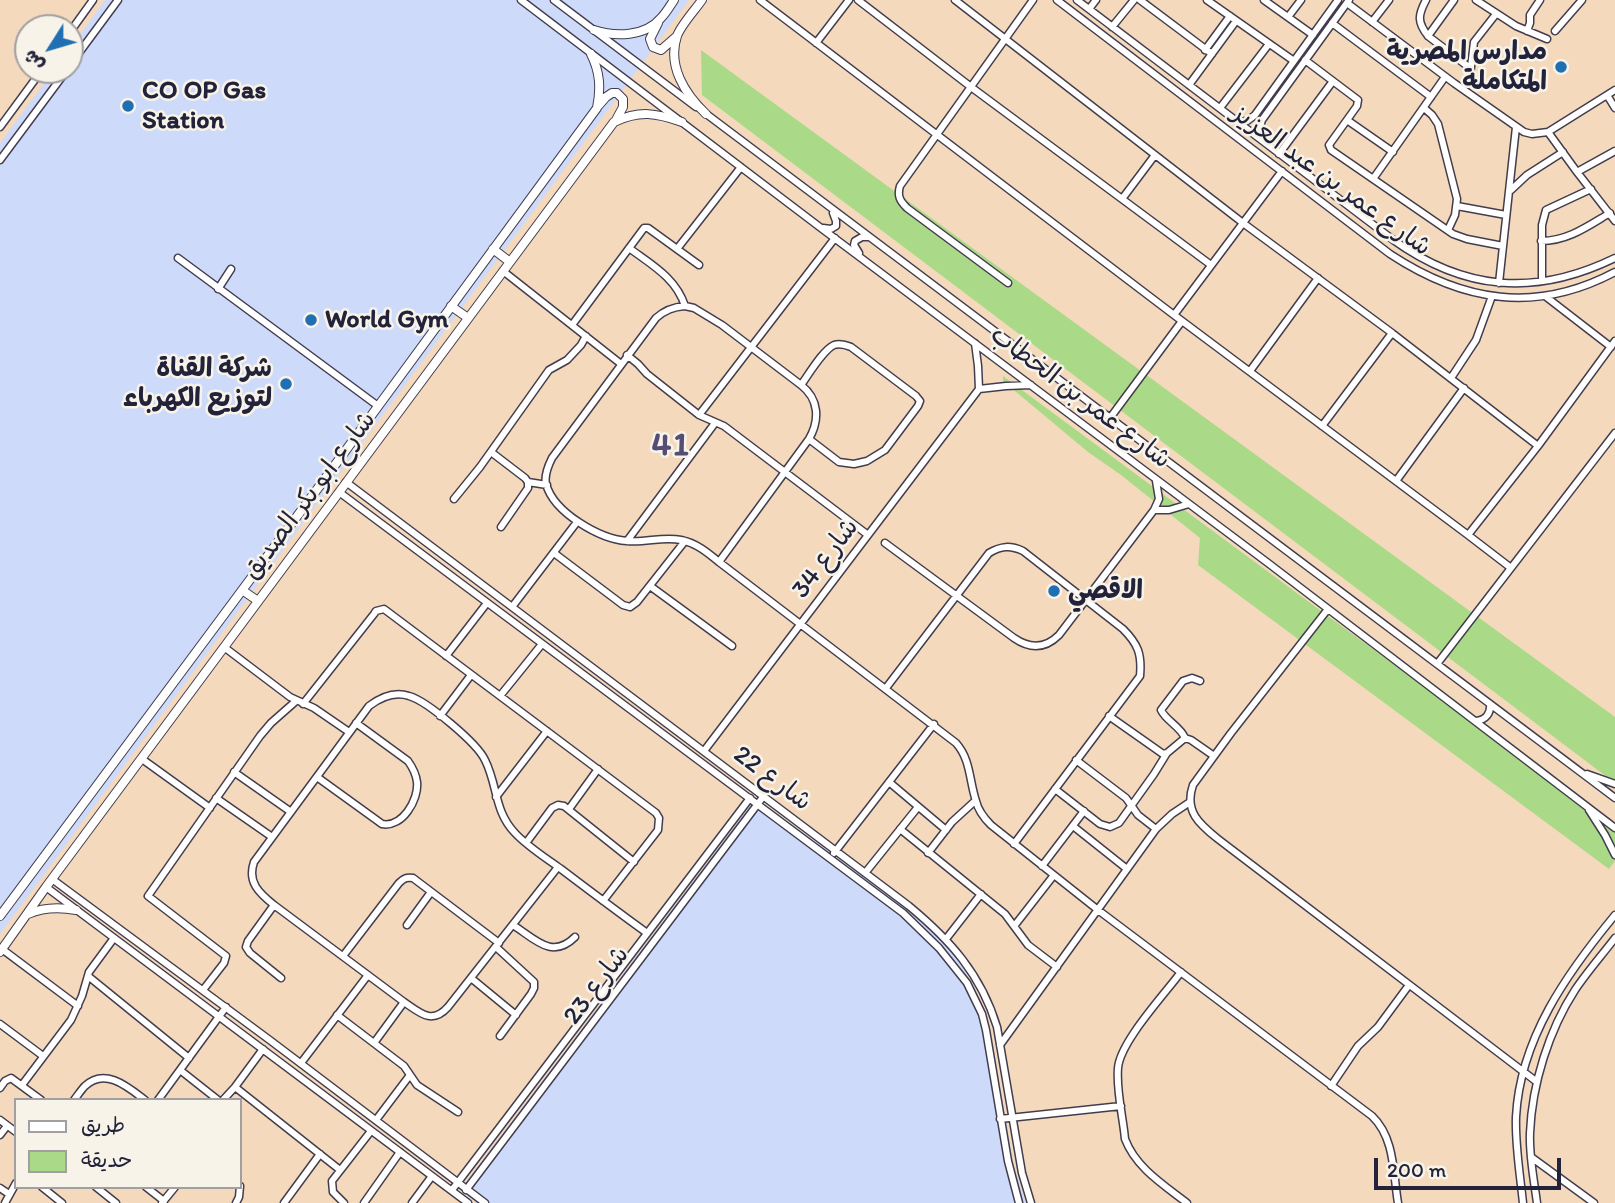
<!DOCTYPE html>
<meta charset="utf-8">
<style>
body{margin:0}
#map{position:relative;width:1615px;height:1203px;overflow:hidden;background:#f4d9bc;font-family:Itim,"Playpen Sans Arabic",sans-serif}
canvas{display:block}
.legend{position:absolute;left:14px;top:1098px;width:228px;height:91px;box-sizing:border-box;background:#f7f3e8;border:2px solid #a29fa3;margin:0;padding:9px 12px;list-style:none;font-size:21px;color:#22223b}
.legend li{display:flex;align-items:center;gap:14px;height:35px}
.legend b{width:35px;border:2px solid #a29fa3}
.north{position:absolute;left:14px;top:14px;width:70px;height:70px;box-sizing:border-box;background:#f7f3e8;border:2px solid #a29fa3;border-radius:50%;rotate:233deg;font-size:19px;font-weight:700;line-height:28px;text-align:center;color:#22223b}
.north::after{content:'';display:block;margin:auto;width:24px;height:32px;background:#1f6fb2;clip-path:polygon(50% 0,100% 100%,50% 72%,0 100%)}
.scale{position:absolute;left:1374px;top:1158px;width:187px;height:32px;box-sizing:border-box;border:4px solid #22223b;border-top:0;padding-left:9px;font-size:21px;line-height:24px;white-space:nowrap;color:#22223b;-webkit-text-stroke:5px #f7f3e8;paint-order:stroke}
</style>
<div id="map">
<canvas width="1615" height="1203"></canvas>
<ul class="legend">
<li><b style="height:9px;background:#fff"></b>طريق</li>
<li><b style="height:19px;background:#aada87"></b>حديقة</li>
</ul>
<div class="north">ش</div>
<div class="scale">200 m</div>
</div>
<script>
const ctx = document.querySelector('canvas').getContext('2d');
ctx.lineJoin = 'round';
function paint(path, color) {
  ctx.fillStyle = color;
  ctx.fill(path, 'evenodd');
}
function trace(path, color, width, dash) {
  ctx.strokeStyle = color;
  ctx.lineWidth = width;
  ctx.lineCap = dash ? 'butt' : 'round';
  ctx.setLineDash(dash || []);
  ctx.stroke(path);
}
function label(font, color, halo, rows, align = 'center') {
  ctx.font = font + ' Itim,"Playpen Sans Arabic",sans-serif';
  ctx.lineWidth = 5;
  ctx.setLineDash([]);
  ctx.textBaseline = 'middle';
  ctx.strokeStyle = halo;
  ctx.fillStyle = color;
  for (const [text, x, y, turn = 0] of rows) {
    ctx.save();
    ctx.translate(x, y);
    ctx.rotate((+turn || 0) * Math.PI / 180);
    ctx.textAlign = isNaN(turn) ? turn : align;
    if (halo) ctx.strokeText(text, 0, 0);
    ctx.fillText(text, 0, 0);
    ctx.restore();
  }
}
const built = new Path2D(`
 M105 0H689L0 934V143L54 70H70V48Z
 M756 798 920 918 938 935 953 954 967 974 978 996 986 1019 992 1042 1014 1167 1026 1203H476L460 1190Z`);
const green = new Path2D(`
 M701 50 1615 717V783L702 95Z
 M1003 376 1615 828V861L1609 869 1198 565 1200 538 1121 475 1088 452 1003 381Z`);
const minor = new Path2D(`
 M521 0 821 228 1268 563 1615 828
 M554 0 696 107
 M760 0 1174 315 1468 535 1538 446 1615 341
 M858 0 971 87 1211 265
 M955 0 1243 223 1392 333 1538 446
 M1057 0 1390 254C1463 302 1536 314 1615 272
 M1077 0 1392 239C1464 291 1535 297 1615 258
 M1140 0 1212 54
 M1207 0 1294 61
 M1264 0 1313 35
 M1426 0C1418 15 1417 22 1428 36L1470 68
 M1476 0 1516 26 1547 39
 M1347 3 1454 83 1524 132 1532 134 1548 132 1615 90
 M1089 9 1096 0
 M1288 17 1301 0
 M1372 22 1389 0
 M1332 23 1431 97
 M1112 27 1134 0
 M1527 31 1530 23V15L1540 0
 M1555 31 1582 0
 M70 32 93 0
 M1428 36 1454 0
 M816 43 849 0
 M1205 50 1230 16
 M1305 60 1358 100 1357 106 1329 145 1331 150 1453 234 1467 239 1503 246
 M70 65 118 0
 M1470 75 1474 42 1496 14
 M1189 85 1236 21
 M1607 95 1615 108
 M1220 108 1269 44
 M1424 108 1432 115 1438 124 1457 199 1455 215 1448 230
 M705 113 1615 798
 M1347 120 1393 152
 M1238 122 1247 121 1255 115 1338 0
 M0 127 42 70
 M1548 132 1577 172 1615 221
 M1261 139 1259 130 1262 120 1349 0
 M1279 154 1333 81
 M0 160 67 70
 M1577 172 1615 151
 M1373 179 1445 77
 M1511 190 1527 175 1563 152
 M1122 199 1155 155
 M1457 206 1506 215
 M823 228 831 229 836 226V221L833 213
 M1541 241C1568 241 1588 226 1610 213
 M629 248C652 265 676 278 685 306
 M677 249 741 167
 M859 253 854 245 855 241 862 237H868
 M178 258 378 406
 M503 271 621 364
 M1542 281V225L1546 210 1591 189
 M1008 283 907 208C900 201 897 196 900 186L1033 0
 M1499 283 1516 127
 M218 289 231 269
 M1545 296 1611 347
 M685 306 694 308 722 325 801 385C819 399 820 420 809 439L719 562C707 552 696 543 681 540 663 536 646 543 627 541 600 539 554 513 546 484 544 475 548 466 552 458L656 318C665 310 673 307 685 306Z
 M1174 315 1282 171
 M572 325 644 228H648L699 265
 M975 343 978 366 979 389
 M627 355 638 364 647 374 699 415 724 426 868 535
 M1250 371 1318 278
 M1451 378 1476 340 1492 296
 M801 385C809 374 823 350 834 345 840 343 846 345 851 347L916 396 920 401 918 406 885 450 867 461 854 464 839 462 809 439
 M979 389 1006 386 1031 385
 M699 415 835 238
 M1110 418 1182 321
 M1322 426 1392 333
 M491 452 525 478 528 482 547 485
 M1396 481 1464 388
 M346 482 909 906C950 940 981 974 997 1027L1022 1173 1031 1203
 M339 492 903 913 939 948 967 983 982 1014 986 1030 1008 1161 1019 1203
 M454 499 480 467 549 370 567 360 581 345 586 336
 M1154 510H1169L1189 504
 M501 527 528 488V482
 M1468 535 1511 568
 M627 541 715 423
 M885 543 1014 638C1030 649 1045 649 1059 635L1154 510 1159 499 1156 481
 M554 553 623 605 630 607 637 602 685 541
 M719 562 956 743C971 760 969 780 976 801 978 810 984 818 991 825L1098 910 1372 1116C1395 1138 1393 1173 1398 1203
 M650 586 732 646
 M512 607 577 522
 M1328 609 1231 733 1193 785C1184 811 1199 824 1218 839L1537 1082
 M224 647 290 697 314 708 349 732
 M446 656 487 603
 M1437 664 1615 433
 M886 688 989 553C1001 546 1010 545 1023 551L1123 629C1138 644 1142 654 1140 676L1014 844
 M500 696 542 644
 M303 704 374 614 376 611 384 609 656 813 659 818 658 830 603 901
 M440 716 471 675
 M1109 716 1163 754 1167 753 1185 738 1191 740 1214 756
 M1476 721C1486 720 1491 713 1490 704
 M1185 738C1180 726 1166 721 1161 710L1183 681 1192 678 1200 681
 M704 751 979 389
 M142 759 210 808
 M1076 760 1126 798 1138 815 1156 829
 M234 772 291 812
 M1587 774 1615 784
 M317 777 382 824C402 828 419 800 417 782 416 774 413 768 408 761L356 723
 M889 782 946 830
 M1055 789 1100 824 1110 827 1119 823 1154 774 1167 753
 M496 797 547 731
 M216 798 272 837
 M569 809 598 769
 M1589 810 1605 835 1615 855
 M1073 826 1127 869
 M900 829 1005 914 1028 945 1057 967
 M526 843 552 808 558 805 564 806 634 862
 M834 853 934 724
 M928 853 952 822 975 801
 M1042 866 1084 811
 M558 867 448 1007C432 1025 420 1013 404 1002L274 905C259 893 247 882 254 862L369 706C381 697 394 691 409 696 427 701 477 743 485 760 498 786 494 811 515 833 528 847 546 858 561 869 590 891 618 912 647 933
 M865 873 918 807
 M52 879 271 1041 485 1203
 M46 887 468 1203
 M274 905 248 941 246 947 250 953 281 978
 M407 925 431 892
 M513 925C535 939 552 960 575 937
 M1015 925 1054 875
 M946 939 981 894
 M496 947 534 982V988L531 994 500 1036
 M2 949 78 1006
 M343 956 399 883C404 878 407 877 413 878L499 943
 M1181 972C1164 995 1120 1042 1118 1068 1116 1090 1123 1117 1125 1139 1136 1168 1164 1185 1187 1203
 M88 976 189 1058
 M471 978 516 1015
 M203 990 224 963 226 956 148 896 260 736 271 723 296 701
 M337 1015 404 1066 417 1085 458 1112
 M0 1024 43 1056
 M374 1043 404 1002
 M1000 1045 1156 829 1172 814 1190 802
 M301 1063 368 975
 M180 1070 218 1100
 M22 1085 71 1020 82 996 89 972 114 938
 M1331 1086 1358 1046 1378 1027 1409 985
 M235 1087 340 1170
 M0 1088 5 1081 11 1078 41 1100
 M74 1100C78 1095 81 1090 85 1086 105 1067 128 1087 145 1100
 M158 1100 226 1007
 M223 1100 235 1087 263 1049
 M1000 1119 1121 1106
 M0 1120 16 1132
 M376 1120 410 1075
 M0 1135 7 1126
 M1531 1157 1594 1203
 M42 1187 62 1203
 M96 1187 116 1203
 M146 1187 164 1201
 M0 1188 9 1194
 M452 1190 750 798
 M466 1190 763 797
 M5 1203 16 1183
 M162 1203 175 1187
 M236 1203 239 1197 240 1186
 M284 1203 320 1154
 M344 1203 333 1192 332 1181 371 1131
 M364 1203 400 1152
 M412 1203 432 1176
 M1523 1203C1520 1174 1515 1145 1516 1117 1520 1039 1567 973 1615 915
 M1537 1203C1534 1180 1529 1156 1530 1133 1532 1084 1549 1030 1575 990 1587 972 1602 955 1615 938`);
const major = new Path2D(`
 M702 0C695 10 681 25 677 36 667 66 685 94 706 114
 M658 23 650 39 653 47 661 50 677 36
 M594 30C615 37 645 37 661 18 666 13 670 6 674 0
 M599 105 606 97 612 93H617L623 99V107L616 120
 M493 249 510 262
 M451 306 468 318
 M242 590 258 601
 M28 914C44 907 59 907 76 910
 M0 916 324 480 597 108C601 88 600 72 591 54
 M0 952 46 887 614 122C640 110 656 113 682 122`);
const markers = [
 [1561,67,7,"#1f6fb2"],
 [128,106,7,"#1f6fb2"],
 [311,320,7,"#1f6fb2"],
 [286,384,7,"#1f6fb2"],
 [1054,591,7,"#1f6fb2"]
];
const poiNames = [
 ["مدارس المصرية",1547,52,"right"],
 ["المتكاملة",1547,82,"right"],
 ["CO OP Gas",142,91],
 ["Station",142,121],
 ["World Gym",325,320],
 ["شركة القناة",272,369,"right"],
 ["لتوزيع الكهرباء",272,399,"right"],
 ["الاقصي",1068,591]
];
const streetNames = [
 ["شارع عمر بن عبد العزيز",1331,181,36],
 ["شارع عمر بن الخطاب",1080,398,37],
 ["شارع ابو بكر الصديق",310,496,-53],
 ["شارع 34",826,559,-53],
 ["شارع 22",772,779,37],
 ["شارع 23",597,986,-53]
];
const districtNames = [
 ["41",671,447]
];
paint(built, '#cedafa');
paint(green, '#aada87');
trace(minor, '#423d4e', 9);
trace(major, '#423d4e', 10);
trace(minor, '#fff', 6);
trace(major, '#fff', 8);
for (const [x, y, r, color] of markers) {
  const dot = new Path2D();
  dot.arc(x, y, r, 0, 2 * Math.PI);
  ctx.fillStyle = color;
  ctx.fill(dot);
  trace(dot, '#f7f3e8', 2.5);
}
label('bold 26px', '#22223b', '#f7f3e8', poiNames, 'left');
label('26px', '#22223b', '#f7f3e8', streetNames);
ctx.letterSpacing = '2px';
label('bold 33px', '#544d74', '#f7f3e8', districtNames);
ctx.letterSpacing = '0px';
</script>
